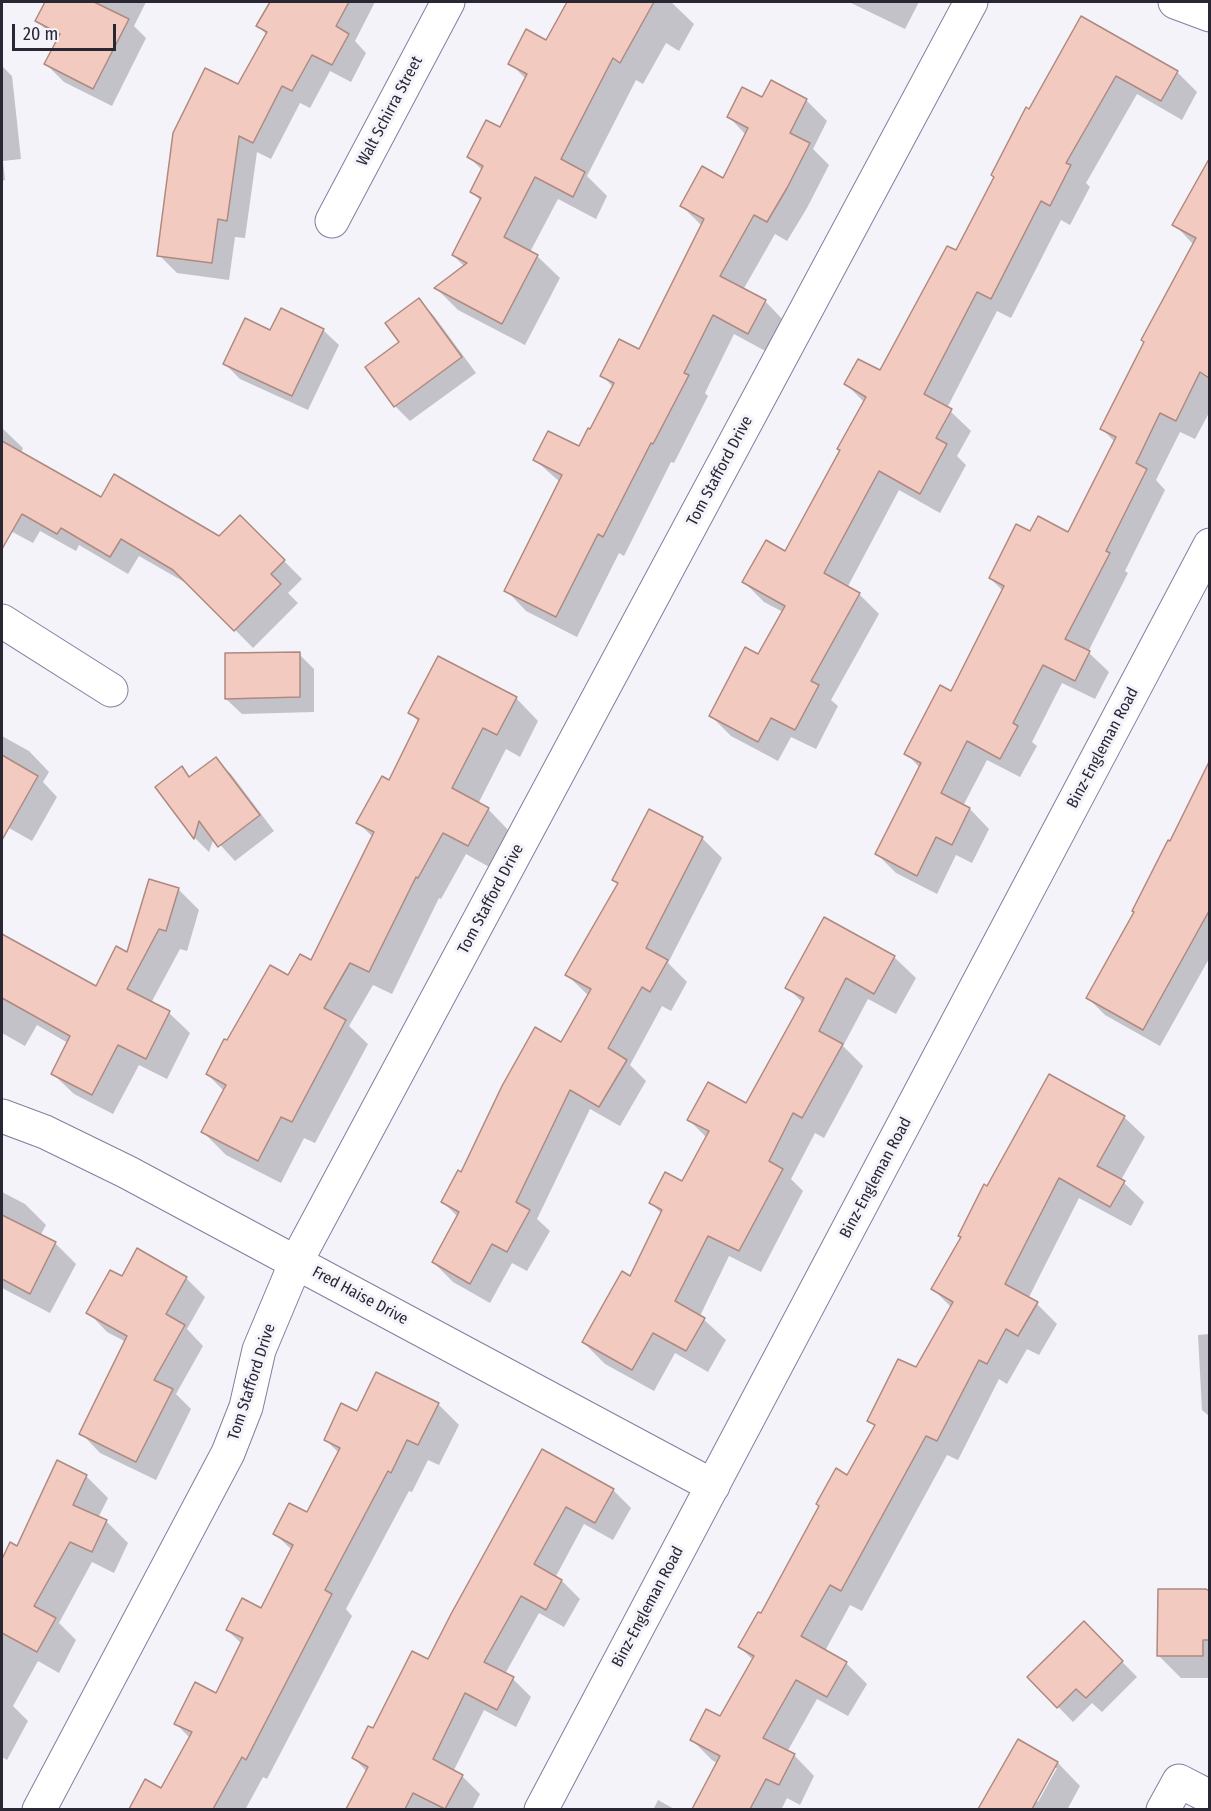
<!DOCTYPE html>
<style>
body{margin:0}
#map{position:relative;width:1211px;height:1811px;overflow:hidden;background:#f4f3fa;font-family:"Fira Sans Condensed",sans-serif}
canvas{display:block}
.frame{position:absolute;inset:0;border:3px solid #2a2735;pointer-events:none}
.scale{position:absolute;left:12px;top:24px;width:104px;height:27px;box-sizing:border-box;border:3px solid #2a2735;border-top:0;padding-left:8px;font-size:18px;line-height:21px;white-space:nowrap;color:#2a2735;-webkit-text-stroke:4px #f4f3fa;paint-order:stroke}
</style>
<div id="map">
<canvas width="1211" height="1811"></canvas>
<div class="frame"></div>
<div class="scale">20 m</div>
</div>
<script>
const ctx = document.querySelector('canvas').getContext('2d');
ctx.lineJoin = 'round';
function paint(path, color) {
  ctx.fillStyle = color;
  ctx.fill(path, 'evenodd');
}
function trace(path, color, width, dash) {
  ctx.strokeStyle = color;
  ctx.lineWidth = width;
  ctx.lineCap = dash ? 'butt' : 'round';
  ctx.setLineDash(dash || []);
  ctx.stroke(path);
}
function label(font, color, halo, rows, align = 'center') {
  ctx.font = font + ' "Fira Sans Condensed",sans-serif';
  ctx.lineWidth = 6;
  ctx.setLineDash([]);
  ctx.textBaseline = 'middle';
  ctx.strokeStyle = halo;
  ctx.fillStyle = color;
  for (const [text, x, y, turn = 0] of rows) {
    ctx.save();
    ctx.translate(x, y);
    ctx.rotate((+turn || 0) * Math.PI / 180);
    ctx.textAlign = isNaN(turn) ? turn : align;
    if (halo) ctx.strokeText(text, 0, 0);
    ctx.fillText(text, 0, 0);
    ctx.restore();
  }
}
const shadow = new Path2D(`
 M48 2H146L134 26 146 38 112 106 64 82 46 64 58 41 37 21Z
 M271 2H375L355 41 366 53 351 82 330 71 310 108 300 103 271 159 257 152 245 238 235 237 229 280 177 273 159 255 239 86 267 35 258 26Z
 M569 2H671L694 24 679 51 666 43 643 84 636 80 587 176 607 196 596 219 558 199 530 252 537 256 560 278 525 345 458 310 436 288 465 267 453 255 481 201 472 192 483 171 469 157 500 129 526 79 510 63 547 42Z
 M849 2H919L905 29Z
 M1082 18 1177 72 1197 92 1182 120 1137 94 1086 183 1090 187 1070 225 1061 220 1011 318 997 311 947 408 971 431 957 456 966 465 940 513 899 490 847 588 859 594 879 614 831 700 838 706 816 749 791 737 778 761 731 736 711 716 759 656 783 612 764 602 744 582 786 553 842 451 865 403 846 384 880 372 957 252 1029 111Z
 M2 66 12 76 21 159 3 161 5 180 2 181Z
 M771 82 806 100 827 121 813 149 829 165 807 208 787 241 775 234 743 290 765 301 785 322 769 353 734 334 705 393 708 396 674 463 671 462 624 556 619 553 577 637 526 611 506 590 560 482 535 460 579 448 591 431 613 387 602 375 639 351 702 226 681 205 724 180 746 135 729 117 763 99Z
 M1194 189 1210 198V411L1195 439 1180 432 1156 480 1165 490 1125 571 1128 573 1088 652 1109 672 1095 699 1062 683 1032 742 1037 746 1020 777 987 760 963 806 970 809 989 829 972 863 956 855 937 894 896 873 877 854 920 768 906 753 952 693 1003 591 990 578 1031 533 1069 534 1115 442 1102 429 1193 244 1174 224Z
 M419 300 434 316 476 373 410 421 395 406 401 342Z
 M323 330 339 345 308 410 240 379 225 364 271 332Z
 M2 428 23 448 21 453 102 499 219 538 240 517 302 579 288 593 298 603 253 648 193 587 139 556 128 574 79 545 76 551 40 531 33 543 5 528 2 524Z
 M299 654 314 669V712L242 714 226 699Z
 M516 698 538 721 520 757 506 749 478 804 488 809 510 832 491 868 466 854 441 899 439 898 392 994 373 985 349 1026 368 1044 315 1143 304 1138 281 1183 226 1155 203 1132 224 1091 207 1074 228 1042 288 977 312 962 373 837 358 823 389 782 419 722 410 713Z
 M2 736 29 751 49 772 43 782 57 797 32 841 2 824Z
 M215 759 231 774 274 831 235 861 214 838 209 852 195 838 157 788 181 768 191 778Z
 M1210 765V957L1160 1046 1105 1015 1088 998 1136 912Z
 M702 838 722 858 668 963 687 982 671 1011 662 1006 630 1065 646 1081 620 1126 590 1109 537 1219 550 1231 527 1271 512 1263 490 1303 453 1282 433 1262 458 1217 443 1202 461 1174 562 1044 589 996 567 975 619 884 614 880Z
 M178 889 199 910 187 951 180 949 151 1003 169 1013 190 1033 167 1079 139 1065 113 1114 74 1094 53 1074 68 1043 37 1025 25 1046 2 1033V937L96 988 128 954Z
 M894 957 916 978 896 1014 868 999 843 1046 863 1066 824 1138 815 1133 791 1179 803 1191 761 1272 729 1256 700 1316 726 1340 708 1372 675 1353 654 1391 605 1364 583 1342 630 1278 662 1214 651 1203 683 1183 707 1138 689 1120 747 1105 803 1003 787 987Z
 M1124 1117 1145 1137 1121 1180 1144 1202 1131 1226 1079 1198 1028 1299 1037 1304 1057 1324 1039 1355 1027 1349 1007 1384 999 1379 958 1460 947 1455 862 1611 850 1605 825 1651 846 1663 867 1684 848 1716 817 1699 787 1752 794 1755 814 1776 800 1805 787 1798 781 1810H694L717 1763 712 1760 692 1740 721 1718 754 1661 740 1647 848 1477 876 1427 869 1420 916 1369 952 1308 933 1289 987 1188Z
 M2 1192 25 1204 46 1225 40 1236 55 1243 76 1264 50 1313 2 1288Z
 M122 1278H186L205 1297 187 1329 203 1346 176 1394 191 1409 156 1480 100 1453 81 1433 126 1342 107 1332 88 1312Z
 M1210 1334V1417L1202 1410 1198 1335Z
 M438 1404 459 1425 439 1465 428 1460 412 1492 409 1491 346 1609 352 1616 267 1779 263 1777 245 1810H131L146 1781 162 1790 190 1738 176 1724 217 1695 242 1644 227 1630 262 1610 292 1550 275 1534 307 1514 339 1453 325 1439 358 1413Z
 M543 1451 613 1490 631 1508 613 1540 584 1524 555 1578 562 1581 580 1599 564 1627 539 1613 505 1674 513 1679 531 1697 516 1727 484 1710 453 1772 462 1776 480 1794 472 1810H359L352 1802 367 1772 354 1758 429 1661Z
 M86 1476 108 1498 98 1518 106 1521 128 1543 114 1573 92 1562 59 1623 76 1640 59 1673 38 1661 13 1706 28 1721 7 1760 2 1757V1562L11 1545 18 1548Z
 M1159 1590 1210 1592V1678H1181L1158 1655Z
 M1084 1623 1137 1677 1102 1712 1092 1703 1073 1722 1029 1677Z
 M1019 1741 1058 1763 1080 1786 1067 1810H980ZM1053 1768H1057L1038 1802 1035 1801Z
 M658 1800 676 1810H653Z`);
const building = new Path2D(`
 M45 2H94L129 19 93 89 44 64 60 34 35 21Z
 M270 2H349L336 26 349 34 332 65 312 55 292 91 282 86 253 143 239 136 227 221 218 219 212 263 157 256 173 133 205 68 238 84 267 32 256 26Z
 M567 2H654L620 63 613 58 561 159 585 172 573 197 535 177 504 237 538 255 502 324 434 288 467 263 452 255 481 198 470 192 483 166 467 157 486 120 500 127 527 74 508 64 526 29 546 40Z
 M1081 16 1178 71 1161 101 1116 76 1066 163 1071 165 1050 206 1041 201 991 299 977 292 924 394 952 409 936 438 947 444 920 494 879 471 824 573 860 593 811 681 819 685 795 730 771 718 758 742 709 716 745 647 758 654 785 606 742 582 766 540 785 551 840 450 837 449 866 397 844 384 858 359 880 370 947 246 956 250 994 177 991 175 1026 107 1029 109Z
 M771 80 807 99 790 133 810 143 787 188 767 222 754 215 720 276 766 300 748 334 713 315 684 373 689 375 653 444 651 443 603 537 598 534 556 617 504 591 562 475 533 460 548 431 579 446 588 428 590 429 614 383 600 376 619 339 639 349 704 219 680 206 702 166 723 178 748 128 727 117 742 87 762 97Z
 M1209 159V378L1200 372 1176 421 1160 413 1136 463 1147 469 1106 551 1110 553 1065 639 1090 651 1075 681 1043 665 1013 723 1018 726 1000 759 967 741 941 793 970 808 952 845 936 837 917 876 875 854 921 763 904 754 940 685 951 691 1004 586 989 578 1016 524 1030 531 1038 516 1068 532 1116 437 1100 429 1144 342 1141 340 1196 238 1172 225Z
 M419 298 462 357 394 407 365 367 399 342 385 323Z
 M281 308 324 329 292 396 223 364 245 318 270 330Z
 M2 441 101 497 114 474 219 536 240 515 285 560 271 574 281 584 234 631 173 570 121 539 110 557 61 528 57 534 22 514 2 549Z
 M300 652V697L225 699V653Z
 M438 656 517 697 497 735 483 728 452 788 489 808 468 846 443 833 418 878 416 877 369 972 350 963 324 1008 346 1020 292 1122 281 1117 258 1161 201 1132 226 1085 206 1074 224 1039 227 1040 270 965 288 975 300 954 311 960 374 832 356 823 382 776 389 780 419 719 408 713Z
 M2 755 38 776 2 840Z
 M216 757 260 815 218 847 199 821 194 839 155 787 182 766 189 777Z
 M1209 762V911L1143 1030 1086 998 1134 912 1132 911 1168 840 1170 841Z
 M649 809 703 837 646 948 668 960 650 992 642 987 608 1048 627 1060 599 1107 570 1090 516 1202 530 1210 507 1252 492 1244 470 1284 432 1262 459 1212 441 1202 458 1170 461 1172 502 1086 535 1027 561 1042 591 989 565 975 618 883 612 880Z
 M149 879 179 888 166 931 159 929 127 989 170 1011 146 1059 118 1045 92 1095 51 1074 70 1036 2 998V934L96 986 116 946 127 952Z
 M824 917 895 956 874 994 846 978 819 1031 843 1044 802 1118 793 1113 769 1161 783 1169 739 1251 708 1236 675 1301 705 1318 686 1351 653 1333 632 1370 582 1342 622 1271 630 1276 662 1210 649 1203 665 1172 682 1181 709 1131 687 1120 708 1082 746 1103 804 998 785 988Z
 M1049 1074 1125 1116 1097 1166 1125 1181 1110 1207 1059 1178 1005 1284 1038 1302 1018 1336 1006 1329 987 1364 979 1360 937 1441 926 1436 841 1591 830 1585 801 1636 847 1662 827 1697 796 1680 763 1738 795 1754 779 1785 766 1779 750 1809H692L720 1756 690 1740 706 1709 720 1716 754 1656 738 1647 758 1612 761 1613 819 1506 816 1504 836 1468 847 1475 875 1425 867 1421 898 1359 916 1367 953 1302 931 1289 961 1237 958 1236 984 1184 987 1186Z
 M2 1215 56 1242 30 1294 2 1279Z
 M137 1248 187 1277 166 1314 185 1325 154 1380 173 1389 136 1462 79 1434 127 1336 86 1313 110 1270 122 1276Z
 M376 1372 439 1403 418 1445 407 1440 391 1473 388 1471 325 1590 332 1594 246 1760 242 1757 213 1809H129L145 1779 161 1788 192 1732 174 1724 195 1682 216 1693 243 1638 226 1630 242 1598 261 1608 293 1545 273 1534 289 1503 307 1512 340 1448 324 1440 341 1403 357 1411Z
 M542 1449 614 1489 595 1523 566 1507 534 1564 562 1580 546 1610 521 1596 484 1662 514 1677 497 1710 465 1693 433 1759 463 1775 445 1809 413 1793 405 1809H346L368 1767 352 1758 368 1726 373 1728 412 1651 428 1659 451 1614Z
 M57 1460 87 1475 73 1505 107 1520 92 1552 70 1542 34 1606 56 1618 37 1652 2 1633V1559L10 1542 17 1546Z
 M1158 1589H1206L1209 1591V1640H1203V1656H1157Z
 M1084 1621 1123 1661 1086 1698 1076 1689 1057 1708 1027 1677Z
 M1018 1739 1058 1762 1032 1809H978Z`);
const street = new Path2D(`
 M1175 2 1210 15
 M332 221 448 2
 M2 621 111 690
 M2 1116 45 1132 127 1172 713 1486
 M39 1810 228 1453 246 1407 259 1350 296 1262 971 2
 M1163 1810 1179 1781 1210 1797`);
const secondary = new Path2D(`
 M541 1810 1210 545`);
const streetNames = [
 ["Walt Schirra Street",390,111,-62],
 ["Tom Stafford Drive",720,471,-62],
 ["Binz-Engleman Road",1103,748,-62],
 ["Tom Stafford Drive",491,899,-62],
 ["Binz-Engleman Road",876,1178,-62],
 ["Fred Haise Drive",360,1296,28],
 ["Tom Stafford Drive",252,1382,-72],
 ["Binz-Engleman Road",648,1607,-62]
];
paint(shadow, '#0003');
paint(building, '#f3cac0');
trace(building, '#af8980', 1.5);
trace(street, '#847e9f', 35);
trace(secondary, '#847e9f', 35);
trace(street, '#fff', 33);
trace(secondary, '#fff', 33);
label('16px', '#2a2735', '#f4f3fa', streetNames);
</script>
